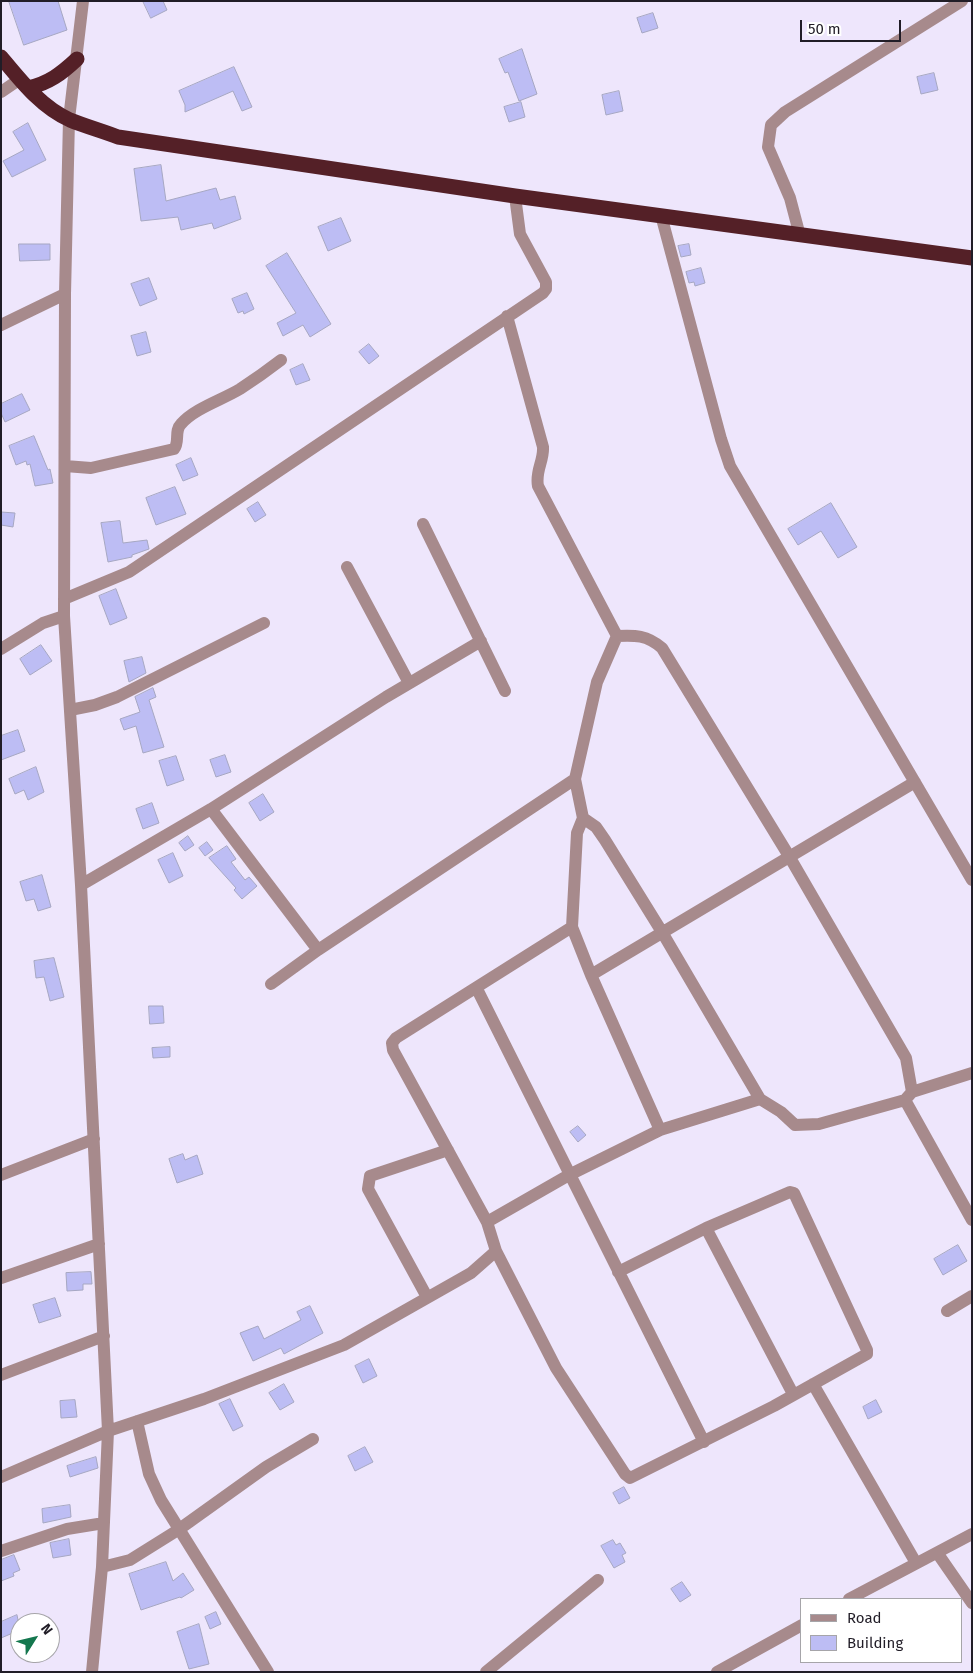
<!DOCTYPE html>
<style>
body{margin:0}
#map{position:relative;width:973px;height:1673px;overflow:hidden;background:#eee6fc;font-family:"Fira Sans",sans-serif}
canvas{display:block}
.frame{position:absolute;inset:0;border:2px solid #211d27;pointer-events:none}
.legend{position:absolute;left:800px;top:1598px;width:162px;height:65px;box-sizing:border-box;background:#fff;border:1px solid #a6a5a9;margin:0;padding:6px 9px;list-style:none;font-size:15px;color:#211d27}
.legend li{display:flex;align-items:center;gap:10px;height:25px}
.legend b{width:25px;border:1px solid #a6a5a9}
.north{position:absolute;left:10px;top:1613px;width:50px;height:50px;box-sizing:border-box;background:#fff;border:1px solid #a6a5a9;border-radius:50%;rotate:54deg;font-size:14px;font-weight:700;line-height:20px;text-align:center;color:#211d27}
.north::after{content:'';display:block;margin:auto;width:18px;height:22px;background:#14774e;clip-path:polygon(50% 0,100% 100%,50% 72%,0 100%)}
.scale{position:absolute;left:800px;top:20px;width:101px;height:22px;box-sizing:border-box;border:2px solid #211d27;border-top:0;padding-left:6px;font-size:15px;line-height:18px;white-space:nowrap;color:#211d27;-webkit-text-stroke:4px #fff;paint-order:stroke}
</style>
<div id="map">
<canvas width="973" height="1673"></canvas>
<div class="frame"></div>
<ul class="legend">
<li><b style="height:6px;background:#a78a8c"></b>Road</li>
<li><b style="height:14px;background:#bdbdf4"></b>Building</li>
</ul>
<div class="north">N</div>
<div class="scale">50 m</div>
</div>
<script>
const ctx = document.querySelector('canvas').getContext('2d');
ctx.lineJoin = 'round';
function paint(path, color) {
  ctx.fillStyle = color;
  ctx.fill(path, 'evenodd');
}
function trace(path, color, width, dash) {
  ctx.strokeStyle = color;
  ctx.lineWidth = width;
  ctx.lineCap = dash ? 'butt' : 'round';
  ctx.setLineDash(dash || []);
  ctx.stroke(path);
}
const building = new Path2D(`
 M9 1H58L67 30 24 45Z
 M143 1H163L167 10 151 18Z
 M653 13 658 28 642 33 637 18Z
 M522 49 537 94 519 101 508 72 505 73 499 59Z
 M234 67 252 107 242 111 233 91 185 112V105L179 91Z
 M934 73 938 90 921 94 917 77Z
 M619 91 623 111 606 115 602 95Z
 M521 102 525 117 509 122 504 107Z
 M28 123 46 160 12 177 3 161 24 150 13 132Z
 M161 165 166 201 216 188 220 200 235 196 241 219 214 229 212 223 181 230 178 217 141 221 134 169Z
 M341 218 351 241 328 251 318 227Z
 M19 244H50V260L20 261Z
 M689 244 691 255 681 257 678 246Z
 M287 253 331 324 310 337 303 325 283 336 277 323 296 313 266 266Z
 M701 268 705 283 695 286 694 282 689 283 686 272Z
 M149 278 157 299 140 306 131 284Z
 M247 293 254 309 244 314 243 311 238 313 232 299Z
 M146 332 151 352 137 356 131 336Z
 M369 344 379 356 369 364 359 352Z
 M303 364 310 380 296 385 290 370Z
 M22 394 30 410 5 422 1 413V404Z
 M34 436 48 470 50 469 53 483 35 486 30 464 27 465 26 461 16 465 9 446Z
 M191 458 198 475 183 481 176 465Z
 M175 487 186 514 156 525 146 498Z
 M258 502 266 515 255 522 247 509Z
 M831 503 857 547 838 558 821 531 798 545 788 529Z
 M1 512 15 513 13 527 1 525Z
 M120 521 123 543 147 540 149 549 132 555V557L108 562 101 523Z
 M116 589 127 618 110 625 99 596Z
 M41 645 52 661 30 675 20 659Z
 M142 657 146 673 129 682 124 661Z
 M153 688 156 697 149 700 164 747 143 753 136 726 124 730 120 719 140 712 135 697Z
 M18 730 25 751 1 760V736Z
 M225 755 231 772 216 777 210 760Z
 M176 756 184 780 167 786 159 761Z
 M36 767 44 792 28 800 24 790 15 794 9 779Z
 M263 794 274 812 260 821 249 803Z
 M152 803 159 823 143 829 136 809Z
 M188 836 194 845 185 851 179 843Z
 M207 842 213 850 205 856 199 848Z
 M227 846 236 859 231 862 245 880 249 877 257 886 242 899 234 890 236 888 209 858Z
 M173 853 183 876 169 883 158 860Z
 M42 875 51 907 38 911 34 899 26 901 20 882Z
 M54 958 64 997 50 1001 44 977 36 978 34 961Z
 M149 1006H163L164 1023 150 1024Z
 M170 1047V1057L153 1058 152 1048Z
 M578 1126 586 1135 578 1142 570 1132Z
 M183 1154 185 1160 197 1155 203 1174 177 1183 169 1159Z
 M958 1245 967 1261 943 1275 934 1259Z
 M91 1272 92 1284H83V1290L67 1291 66 1273Z
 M55 1298 61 1316 39 1323 33 1305Z
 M310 1306 323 1333 284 1354 281 1348 253 1361 240 1333 258 1326 264 1339 301 1320 297 1312Z
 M369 1359 377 1376 363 1383 355 1366Z
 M284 1384 294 1402 280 1410 269 1393Z
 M230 1399 243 1426 233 1431 219 1404Z
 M75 1400 77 1417 61 1418 60 1401Z
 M876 1400 882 1412 868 1419 863 1407Z
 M365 1447 373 1462 355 1471 348 1456Z
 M96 1457 98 1468 70 1477 67 1466Z
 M624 1487 630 1498 619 1504 613 1493Z
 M70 1505 71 1517 43 1523 42 1509Z
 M69 1539 71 1555 53 1558 50 1543Z
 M613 1540 616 1545 620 1543 626 1553 622 1555 625 1562 614 1568 601 1546Z
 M14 1555 20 1570 13 1573 14 1576 1 1581V1560Z
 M166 1562 173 1581 183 1573 194 1590 181 1598 180 1597 141 1610 129 1574Z
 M682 1582 691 1595 680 1602 671 1589Z
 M216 1612 221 1624 210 1629 205 1617Z
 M17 1615 20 1630 1 1638V1622Z
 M199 1624 209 1664 189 1669 177 1632Z`);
const minor = new Path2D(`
 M83 1 69 119 65 294 64 616 81 885 108 1431 102 1567 92 1672
 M1 92 20 79
 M661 215 721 439 730 466 972 880
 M800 236 790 198 768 147 771 125 785 112 962 1
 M507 316 543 447C544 461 535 471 538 486L617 636
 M1 325 65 294
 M65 466 91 468 174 449C180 442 174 431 181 424 195 408 222 400 240 389 254 380 268 370 281 360
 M423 524 505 691
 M347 567 409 683
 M64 599 129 572 543 293 546 289V282L520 234 515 196
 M1 649 43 623 64 616
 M70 710 95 705 117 697 264 623
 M211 809 318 950
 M583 818 596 827 605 840 662 932 760 1099
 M81 885 211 809 386 697 481 641
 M591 975 915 782
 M271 984 318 950 575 779
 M477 989 704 1442
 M912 1092 972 1073
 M905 1100 972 1220
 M1 1175 94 1139
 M487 1222 393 1050 392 1043 396 1038 572 927
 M706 1228 793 1394
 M496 1251 556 1368 625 1474 630 1478 774 1406 867 1354V1350L794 1193 790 1192 706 1228 618 1272
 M1 1278 99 1244
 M427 1297 368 1189 370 1176 448 1150
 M947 1311 972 1296
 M1 1375 104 1336
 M813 1384 916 1563
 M137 1421 149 1474 161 1500 268 1672
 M1 1477 108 1431 204 1399 344 1345 471 1273 496 1251 487 1222 569 1175 660 1130 760 1099 781 1112 795 1125 819 1124 905 1100 912 1092 906 1058 789 856 662 648C647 635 635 635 617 636L597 682 575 779 583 818 577 833 572 927 591 975 660 1130
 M1 1551 67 1529 104 1523
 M938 1554 972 1603
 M102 1567 130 1560 178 1530 266 1467 313 1439
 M849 1599 972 1534
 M486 1672 598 1580
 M717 1672 802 1625`);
const highway = new Path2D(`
 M1 57C21 81 41 107 70 120 85 126 102 131 118 137L515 196 972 258
 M28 88C49 83 61 74 77 59`);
paint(building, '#bdbdf4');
trace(building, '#a6a7c2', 1);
trace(minor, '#a78a8c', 12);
trace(highway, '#542027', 15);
</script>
